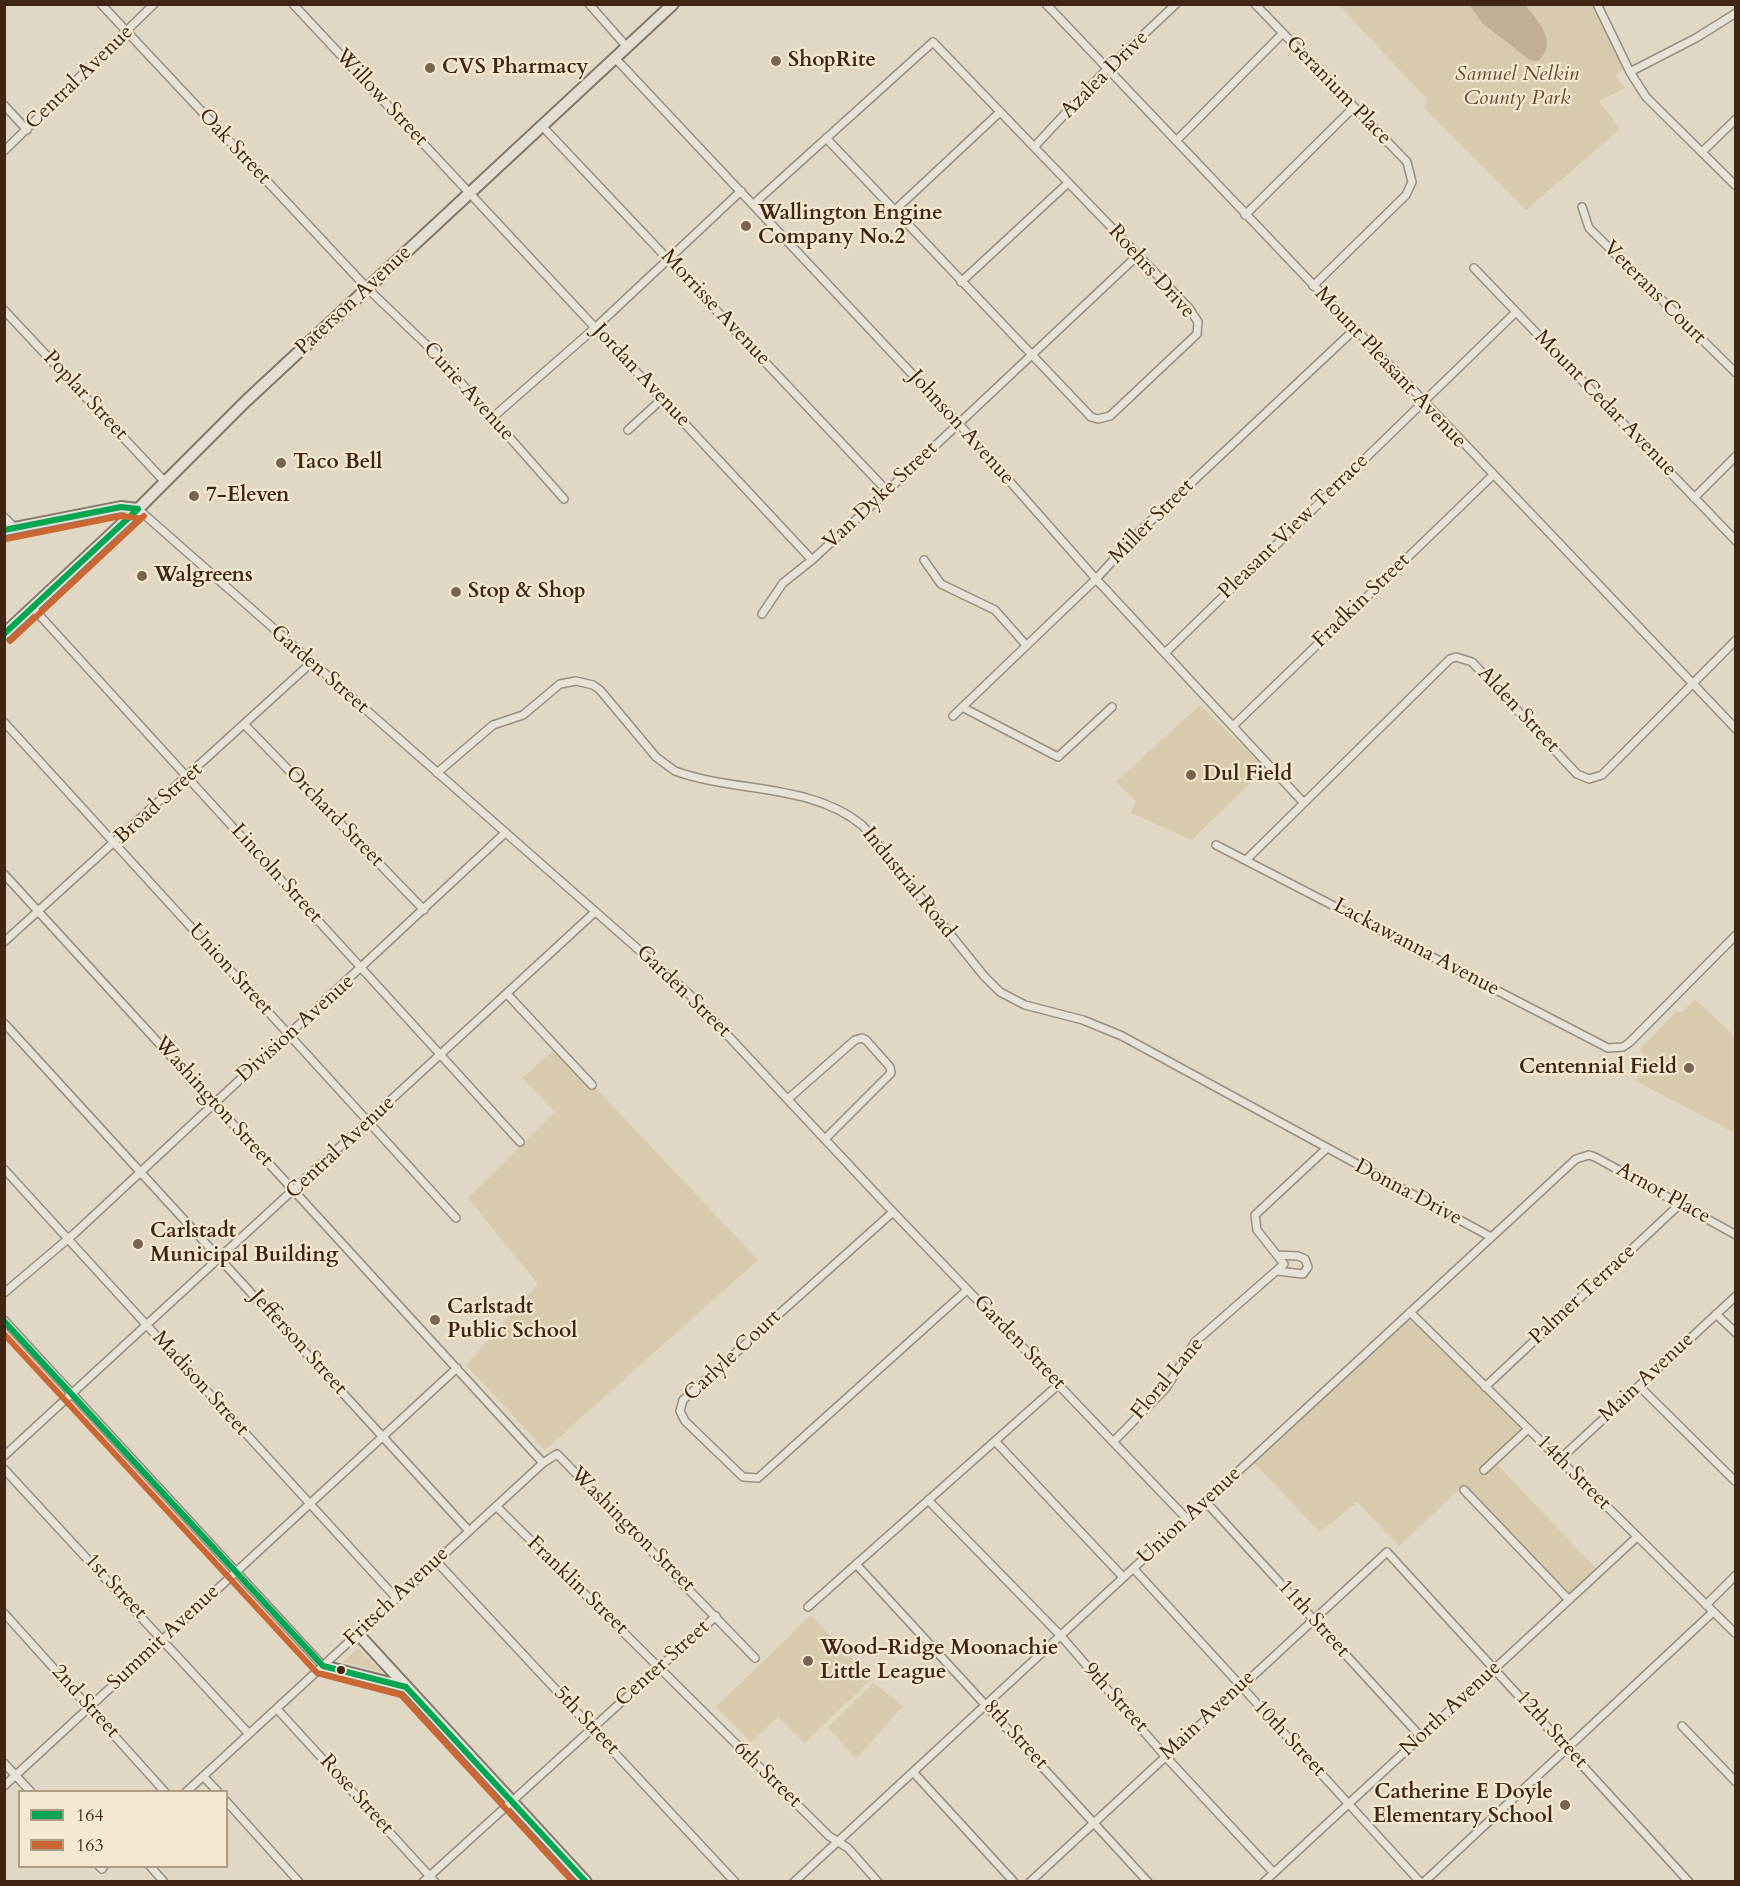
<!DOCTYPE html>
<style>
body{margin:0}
#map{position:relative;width:1740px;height:1886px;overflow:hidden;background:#e0d8c4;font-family:Cardo,serif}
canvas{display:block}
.frame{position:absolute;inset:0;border:6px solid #412515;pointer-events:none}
.legend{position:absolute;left:18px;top:1790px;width:210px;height:78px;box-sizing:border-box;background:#f3e9d0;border:2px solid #ac9b85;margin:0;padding:8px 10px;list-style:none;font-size:18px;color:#412515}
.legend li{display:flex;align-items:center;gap:12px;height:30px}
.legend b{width:30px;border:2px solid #ac9b85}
</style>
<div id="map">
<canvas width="1740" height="1886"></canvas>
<div class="frame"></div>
<ul class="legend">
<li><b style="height:8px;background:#00a651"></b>164</li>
<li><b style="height:8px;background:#c63"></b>163</li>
</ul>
</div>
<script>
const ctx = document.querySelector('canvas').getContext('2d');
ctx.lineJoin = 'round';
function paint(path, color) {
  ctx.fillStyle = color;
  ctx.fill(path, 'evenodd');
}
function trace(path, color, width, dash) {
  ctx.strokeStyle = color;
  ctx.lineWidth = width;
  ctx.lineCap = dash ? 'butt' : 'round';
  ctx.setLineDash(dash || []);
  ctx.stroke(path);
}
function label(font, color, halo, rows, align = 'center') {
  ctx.font = font + ' Cardo,serif';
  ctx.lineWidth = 4.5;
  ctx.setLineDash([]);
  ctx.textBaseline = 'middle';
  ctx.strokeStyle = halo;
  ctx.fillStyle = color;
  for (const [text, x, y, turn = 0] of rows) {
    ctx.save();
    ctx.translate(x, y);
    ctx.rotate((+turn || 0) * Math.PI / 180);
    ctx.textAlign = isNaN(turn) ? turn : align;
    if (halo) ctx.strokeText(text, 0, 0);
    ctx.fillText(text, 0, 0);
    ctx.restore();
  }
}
const green = new Path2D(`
 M1339 5H1592L1625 69 1615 75 1625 88 1599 101 1620 129 1526 210 1424 108 1427 99Z
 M1200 705 1265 768 1192 840 1131 813 1136 801 1116 782Z
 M1695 999 1735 1037V1133L1636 1081 1643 1063 1647 1059 1640 1049 1677 1011 1681 1013Z
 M557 1047 758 1260 545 1450 466 1365 538 1284 468 1198 555 1112 522 1078Z
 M1414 1312 1529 1431 1494 1461 1601 1574 1569 1603 1463 1486 1399 1546 1357 1502 1320 1532 1252 1461Z
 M811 1615 871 1679 805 1743 778 1717 751 1742 716 1707Z
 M358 1648 381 1672 343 1662Z
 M873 1683 903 1706 856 1759 828 1727Z`);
const water = new Path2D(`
 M1470 5H1525C1538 21 1559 42 1538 61L1530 60 1482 23Z`);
const street = new Path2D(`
 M101 4 368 289 433 351 564 499
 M293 4 812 560
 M589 4 627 47
 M1046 4 1736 729
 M1255 4 1407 162 1412 182 1406 195 1313 286
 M1597 4 1630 72 1646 97 1736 186
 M615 58 959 424 1096 579 1303 802
 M1630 72 1696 38 1736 13
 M4 105 27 130
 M542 126 887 491
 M1176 141 1283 33
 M1034 147 1107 69 1176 4
 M4 151 154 4
 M1702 152 1736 119
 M754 204 759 199 933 42 1189 308 1198 322 1197 334 1110 416 1098 419 1091 417 826 138
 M1582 207 1589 228 1736 373
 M894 211 1000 112
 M1245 215 1354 107
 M1474 268 1736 541
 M961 282 1068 183
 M4 310 165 482
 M492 418 596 327 741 191
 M628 430 662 399
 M1694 498 1736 456
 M138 509 689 994 893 1212 1186 1518
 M4 517 15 528
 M924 560 941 584 995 610 1026 645
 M32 607 520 1142
 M762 614 783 583 812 560 887 491 1138 255
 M1165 653 1516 312
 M962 707 1058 757 1112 707
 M953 716 1096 579 1140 531 1354 330
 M4 722 456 1218
 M244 724 424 910
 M1233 726 1492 476
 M437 773 493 725 523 715 560 684 576 681 593 685 600 690 656 757 675 771C735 793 812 783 863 826L984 976 1000 992 1025 1005 1083 1020 1122 1036 1491 1237
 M1216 845 1608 1048 1623 1047 1630 1042 1736 935
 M1246 860 1450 659 1456 657 1472 662 1577 774 1589 779 1602 775 1736 640
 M4 874 543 1463
 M4 942 311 663
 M508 995 592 1085
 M4 1023 469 1531
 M788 1099 855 1040 862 1038 866 1040 890 1067 891 1073 825 1139
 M4 1169 397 1599
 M893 1212 683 1400 680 1411 685 1421 743 1477 758 1478 967 1290
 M1277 1271 1303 1274 1308 1267 1305 1259 1298 1256 1278 1255
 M4 1293 75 1233 505 833
 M1410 1312 1736 1634
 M1716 1314 1736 1333
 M4 1320 323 1666
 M1639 1386 1736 1482
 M1485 1387 1681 1203
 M995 1441 1123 1577
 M1114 1441 1166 1388 1195 1342 1284 1264 1257 1230 1255 1215 1326 1149
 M4 1456 595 912
 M1559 1460 1736 1296
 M4 1469 249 1734
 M1484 1470 1528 1429
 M1464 1490 1569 1600
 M928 1500 1061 1636 1165 1756 1274 1873
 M1205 1501 1421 1737
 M496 1506 829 1836 848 1848 878 1882
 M436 1561 735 1882
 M856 1564 1148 1882
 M1134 1569 1420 1882
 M1706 1605 1736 1575
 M808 1607 1058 1385
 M4 1613 165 1792
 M277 1709 435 1882
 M1682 1726 1736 1782
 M4 1763 31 1792
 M914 1773 1014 1882
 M203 1776 218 1792
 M4 1786 457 1368
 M186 1792 543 1463 557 1454 755 1658
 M226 1801 299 1882
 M99 1866 102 1869 104 1866
 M150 1866 164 1882
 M423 1882 716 1616
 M794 1882 1576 1159 1589 1155 1595 1157 1736 1235
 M1030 1882 1387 1552 1689 1882
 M1264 1882 1637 1537
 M1424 1882 1713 1612`);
const secondary = new Path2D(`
 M4 634 138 509
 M358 1634 586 1882
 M323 1666 406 1687`);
const primary = new Path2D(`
 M4 530 121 507 138 509 246 401 673 4`);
const bus1 = new Path2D(`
 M4 530 121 507 138 509
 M4 634 138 509
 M4 1321 323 1666 406 1687 586 1882`);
const bus2 = new Path2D(`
 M6 539 121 516 137 518
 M10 641 144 516
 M4 1334 317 1673 401 1695 573 1882`);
const markers = [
 [776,61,6,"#796452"],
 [430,68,6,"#796452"],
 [746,226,6,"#796452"],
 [281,463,6,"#796452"],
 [194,496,6,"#796452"],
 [142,576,6,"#796452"],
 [456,592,6,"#796452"],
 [1191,775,6,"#796452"],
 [1689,1068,6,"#796452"],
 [138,1244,6,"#796452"],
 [435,1320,6,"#796452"],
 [808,1661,6,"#796452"],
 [341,1670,5,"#412515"],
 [1565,1805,6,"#796452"]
];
const poiNames = [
 ["ShopRite",788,61],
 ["CVS Pharmacy",442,68],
 ["Wallington Engine",758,214],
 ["Company No.2",758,238],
 ["Taco Bell",293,463],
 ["7-Eleven",206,496],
 ["Walgreens",154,576],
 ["Stop & Shop",468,592],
 ["Dul Field",1203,775],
 ["Centennial Field",1677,1068,"right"],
 ["Carlstadt",150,1232],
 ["Municipal Building",150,1256],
 ["Carlstadt",447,1308],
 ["Public School",447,1332],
 ["Wood-Ridge Moonachie",820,1649],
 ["Little League",820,1673],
 ["Catherine E Doyle",1553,1793,"right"],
 ["Elementary School",1553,1817,"right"]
];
const streetNames = [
 ["Azalea Drive",1105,75,-45],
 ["Central Avenue",80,78,-44],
 ["Geranium Place",1338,91,46],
 ["Willow Street",381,98,47],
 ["Oak Street",234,147,47],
 ["Roehrs Drive",1151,272,48],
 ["Veterans Court",1654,293,45],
 ["Paterson Avenue",354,301,-43],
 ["Morrisse Avenue",715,308,47],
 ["Mount Pleasant Avenue",1390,368,47],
 ["Jordan Avenue",641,376,47],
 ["Curie Avenue",468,392,48],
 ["Poplar Street",85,396,47],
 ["Mount Cedar Avenue",1605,404,46],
 ["Johnson Avenue",961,428,48],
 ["Van Dyke Street",881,496,-43],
 ["Miller Street",1152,522,-45],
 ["Pleasant View Terrace",1294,527,-44],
 ["Fradkin Street",1362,601,-44],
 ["Garden Street",319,670,41],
 ["Alden Street",1518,710,47],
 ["Broad Street",159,804,-42],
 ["Orchard Street",334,817,46],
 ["Lincoln Street",276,874,48],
 ["Industrial Road",908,883,51],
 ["Lackawanna Avenue",1416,948,28],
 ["Union Street",230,970,48],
 ["Garden Street",683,992,44],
 ["Division Avenue",296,1029,-42],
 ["Washington Street",213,1102,48],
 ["Central Avenue",341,1148,-43],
 ["Donna Drive",1408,1193,28],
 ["Arnot Place",1663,1194,29],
 ["Palmer Terrace",1583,1295,-43],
 ["Jefferson Street",298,1343,48],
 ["Garden Street",1019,1343,46],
 ["Carlyle Court",733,1356,-43],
 ["Main Avenue",1647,1378,-43],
 ["Floral Lane",1168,1379,-50],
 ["Madison Street",200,1384,48],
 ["14th Street",1573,1473,45],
 ["Union Avenue",1190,1516,-43],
 ["Washington Street",632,1530,45],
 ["Franklin Street",577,1586,44],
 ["1st Street",115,1587,47],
 ["Fritsch Avenue",397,1597,-43],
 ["11th Street",1313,1619,48],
 ["Summit Avenue",164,1638,-43],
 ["Center Street",663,1664,-42],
 ["9th Street",1115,1698,48],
 ["2nd Street",85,1702,48],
 ["North Avenue",1451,1709,-43],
 ["Main Avenue",1208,1716,-43],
 ["5th Street",586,1721,47],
 ["12th Street",1551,1730,48],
 ["8th Street",1015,1735,48],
 ["10th Street",1289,1739,47],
 ["6th Street",767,1775,44],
 ["Rose Street",356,1795,48]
];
const parkNames = [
 ["Samuel Nelkin",1517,75],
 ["County Park",1517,99]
];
paint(green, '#d7caad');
paint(water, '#c0af94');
trace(street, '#988f83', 10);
trace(secondary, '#81786b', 14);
trace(primary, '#81786b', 14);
trace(street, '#e7e2d8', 7);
trace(secondary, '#e7e2d8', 10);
trace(primary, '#e3ddd2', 10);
trace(bus1, '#00a651', 6);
trace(bus2, '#c63', 6);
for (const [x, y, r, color] of markers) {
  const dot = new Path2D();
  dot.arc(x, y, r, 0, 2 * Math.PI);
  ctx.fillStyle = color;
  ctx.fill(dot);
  trace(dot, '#f3e9d0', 2);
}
label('bold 21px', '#412515', '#f3e9d0', poiNames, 'left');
label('21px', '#412515', '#f3e9d0', streetNames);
label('italic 21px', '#654b36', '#f3e9d0', parkNames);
</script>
